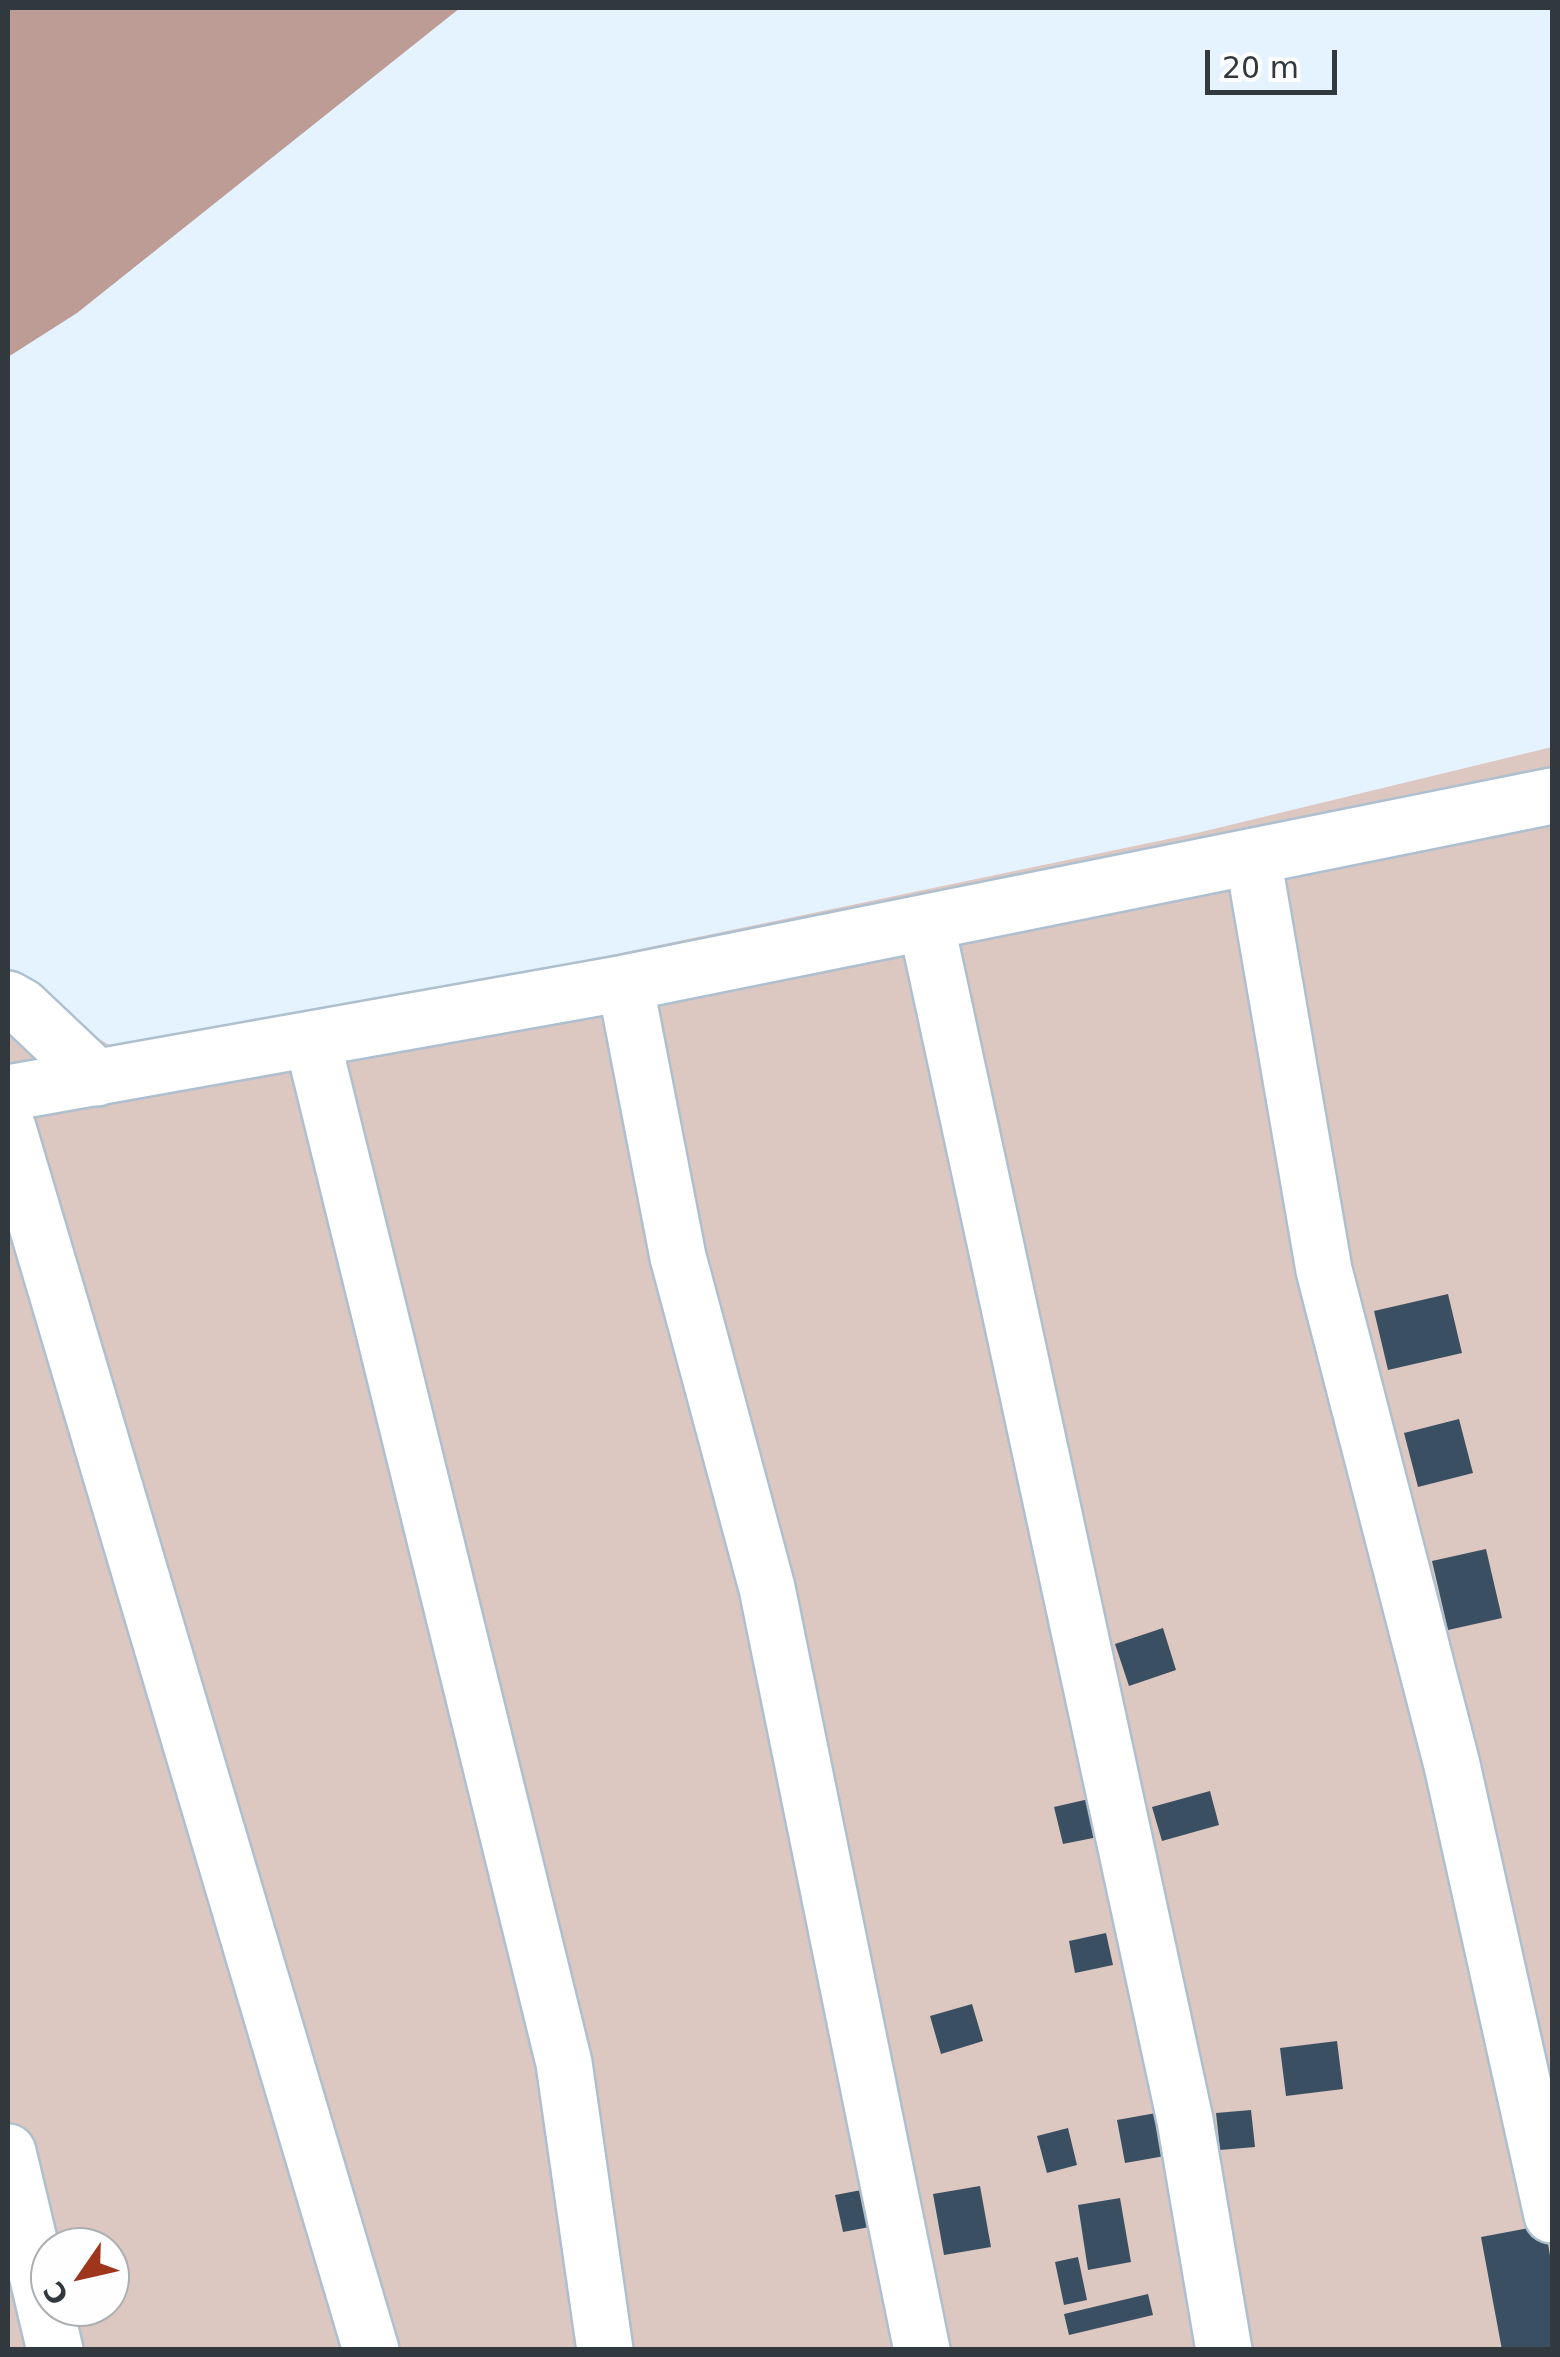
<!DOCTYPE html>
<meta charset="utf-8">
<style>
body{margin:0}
#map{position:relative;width:1560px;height:2357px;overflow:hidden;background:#e4f3ff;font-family:"DejaVu Sans",sans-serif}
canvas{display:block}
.frame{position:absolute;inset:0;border:10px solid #31393e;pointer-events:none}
.north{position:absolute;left:30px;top:2227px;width:100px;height:100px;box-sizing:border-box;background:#fefefe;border:2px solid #acafb1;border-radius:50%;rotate:236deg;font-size:28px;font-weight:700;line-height:40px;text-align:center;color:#31393e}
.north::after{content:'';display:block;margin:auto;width:35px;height:45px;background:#9e351c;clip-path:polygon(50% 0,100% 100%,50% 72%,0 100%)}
.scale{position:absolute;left:1205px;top:50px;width:132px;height:45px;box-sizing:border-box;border:5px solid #31393e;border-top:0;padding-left:12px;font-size:30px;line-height:35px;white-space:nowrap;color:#31393e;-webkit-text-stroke:8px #fefefe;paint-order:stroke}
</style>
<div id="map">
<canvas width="1560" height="2357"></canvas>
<div class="frame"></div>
<div class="north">С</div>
<div class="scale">20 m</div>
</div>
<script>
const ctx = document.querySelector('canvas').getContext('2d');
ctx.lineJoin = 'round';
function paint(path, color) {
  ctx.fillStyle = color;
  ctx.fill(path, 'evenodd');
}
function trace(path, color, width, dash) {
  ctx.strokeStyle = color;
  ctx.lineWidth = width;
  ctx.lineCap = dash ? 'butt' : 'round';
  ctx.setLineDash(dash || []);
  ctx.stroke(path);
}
const green = new Path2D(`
 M1552 747V2349H8V986L27 994 127 1056 1197 833ZM50 2247H110V2307H50Z`);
const water = new Path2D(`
 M8 8H460L77 313 8 357Z`);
const building = new Path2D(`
 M1448 1294 1462 1353 1388 1370 1374 1311Z
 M1459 1419 1473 1473 1418 1487 1404 1433Z
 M1486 1549 1502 1618 1448 1630 1432 1561Z
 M1163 1628 1176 1670 1129 1686 1115 1644Z
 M1210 1791 1219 1825 1162 1841 1152 1807Z
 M1089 1799 1098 1837 1063 1844 1054 1807Z
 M1106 1933 1113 1965 1075 1973 1069 1941Z
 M972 2004 983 2041 941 2054 930 2016Z
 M1337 2041 1343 2089 1286 2096 1280 2048Z
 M1251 2110 1255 2147 1220 2150 1216 2113Z
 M1156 2113 1165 2156 1125 2163 1117 2120Z
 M1068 2128 1077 2165 1047 2173 1037 2136Z
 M980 2186 991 2247 944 2255 933 2194Z
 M872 2188 880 2225 843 2232 835 2195Z
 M1120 2198 1131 2262 1088 2270 1078 2205Z
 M1545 2225 1552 2268V2350H1502L1481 2237Z
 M1078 2257 1087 2300 1064 2305 1055 2262Z
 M1148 2294 1153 2315 1069 2335 1064 2314Z`);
const minor = new Path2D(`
 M1253 858 1324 1270 1452 1765 1552 2215
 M926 923 1185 2120 1224 2350
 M625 983 678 1257 767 1588 922 2350
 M8 999 22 1007 97 1078
 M312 1039 564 2063 605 2350
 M8 1093 625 983 1552 796
 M8 1128 371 2350
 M8 2152 55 2350`);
paint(green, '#ddc7c1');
paint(water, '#bc9c94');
paint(building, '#3a5062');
trace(minor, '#aec0cf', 60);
trace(minor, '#fff', 55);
</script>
